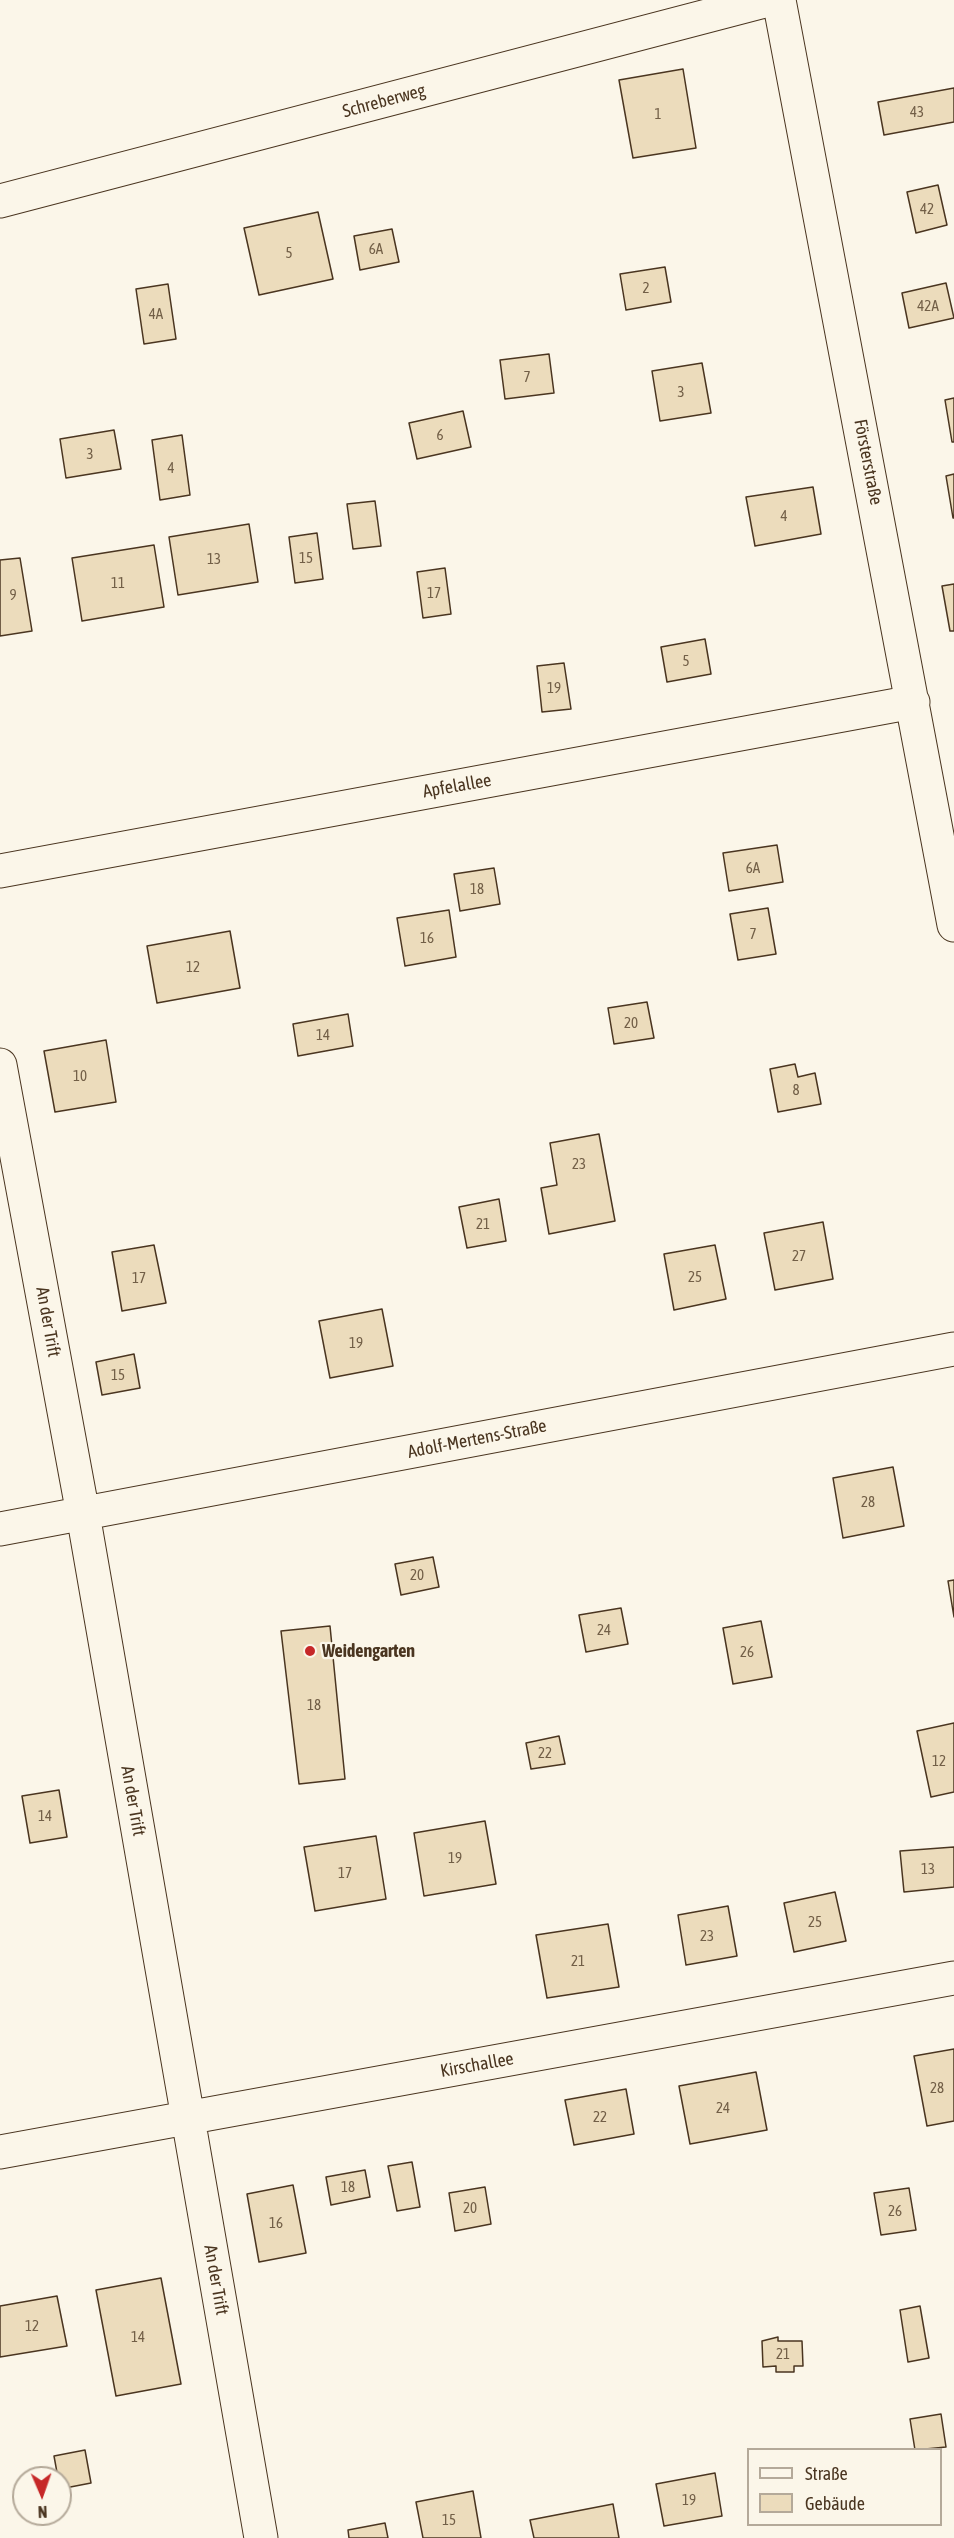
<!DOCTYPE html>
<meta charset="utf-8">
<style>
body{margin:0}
#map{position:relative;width:954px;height:2538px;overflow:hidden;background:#fbf6e9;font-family:"Asap Condensed",sans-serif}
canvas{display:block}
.legend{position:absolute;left:747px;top:2448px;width:195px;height:78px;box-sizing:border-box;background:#fbf6e9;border:2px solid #b4a999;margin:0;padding:8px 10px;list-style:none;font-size:18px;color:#4a3520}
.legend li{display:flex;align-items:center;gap:12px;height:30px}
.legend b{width:30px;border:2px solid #b4a999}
.north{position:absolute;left:12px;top:2466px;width:60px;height:60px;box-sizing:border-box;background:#fbf6e9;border:2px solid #b4a999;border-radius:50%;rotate:178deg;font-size:16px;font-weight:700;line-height:24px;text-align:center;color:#4a3520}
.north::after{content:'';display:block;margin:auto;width:21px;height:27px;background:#c62828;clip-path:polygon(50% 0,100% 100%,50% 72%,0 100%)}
</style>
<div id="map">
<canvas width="954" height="2538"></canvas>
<ul class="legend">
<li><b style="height:8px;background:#fbf6e9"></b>Straße</li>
<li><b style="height:16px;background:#ecdcbc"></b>Gebäude</li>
</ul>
<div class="north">N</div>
</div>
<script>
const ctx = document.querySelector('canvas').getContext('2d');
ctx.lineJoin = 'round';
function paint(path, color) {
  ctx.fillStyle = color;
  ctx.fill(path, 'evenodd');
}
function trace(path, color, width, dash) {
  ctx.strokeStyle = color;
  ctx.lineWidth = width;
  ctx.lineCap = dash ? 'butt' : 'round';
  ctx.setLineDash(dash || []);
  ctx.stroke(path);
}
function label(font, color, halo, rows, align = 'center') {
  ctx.font = font + ' "Asap Condensed",sans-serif';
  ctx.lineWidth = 4.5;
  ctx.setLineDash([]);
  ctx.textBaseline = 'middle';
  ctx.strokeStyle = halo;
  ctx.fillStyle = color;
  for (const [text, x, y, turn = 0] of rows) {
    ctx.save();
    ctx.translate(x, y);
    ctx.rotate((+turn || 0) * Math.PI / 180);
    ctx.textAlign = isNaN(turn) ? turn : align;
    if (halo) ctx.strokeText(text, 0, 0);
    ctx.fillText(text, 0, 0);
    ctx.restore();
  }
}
const building = new Path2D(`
 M683 69 696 148 633 158 619 80Z
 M954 88V122L884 135 878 102Z
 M938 185 947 225 916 233 907 192Z
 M318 212 333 279 259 295 244 228Z
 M392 229 399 262 360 270 354 236Z
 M665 267 671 302 626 310 620 274Z
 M946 283 954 318 909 328 902 293Z
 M168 284 176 339 144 344 136 289Z
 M549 354 554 393 505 399 500 360Z
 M702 363 711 413 660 421 652 371Z
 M954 398V442H952L945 400Z
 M463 411 471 447 417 459 409 423Z
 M114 430 121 469 66 478 60 439Z
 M182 435 190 495 160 500 152 440Z
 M954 474V518H953L946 476Z
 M813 487 821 534 755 546 746 497Z
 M375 501 381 546 353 549 347 504Z
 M249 524 258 582 178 595 169 537Z
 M317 533 323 579 295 583 289 537Z
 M154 545 164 607 82 621 72 558Z
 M20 558 32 631 0 636V560Z
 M445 568 451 614 423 618 417 572Z
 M954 584V631H950L942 586Z
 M705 639 711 674 667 682 661 647Z
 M564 663 571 709 542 712 537 666Z
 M777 845 783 882 729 891 723 853Z
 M494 868 500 904 460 911 454 874Z
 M768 908 776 954 738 960 730 914Z
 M449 910 456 957 405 966 397 918Z
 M230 931 240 988 157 1003 147 946Z
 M647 1002 654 1038 614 1044 608 1008Z
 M348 1014 353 1046 298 1056 293 1024Z
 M106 1040 116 1102 55 1112 44 1051Z
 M795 1064 798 1077 815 1073 821 1104 778 1112 770 1069Z
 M599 1134 615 1221 549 1234 541 1188 557 1185 550 1143Z
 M499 1199 506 1241 467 1248 459 1207Z
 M823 1222 833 1279 775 1290 764 1233Z
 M154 1245 166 1303 122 1311 112 1252Z
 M715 1245 726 1299 674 1310 664 1254Z
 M382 1309 393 1366 330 1378 319 1321Z
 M134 1354 140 1388 102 1395 96 1362Z
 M893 1467 904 1526 843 1538 833 1478Z
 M433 1557 439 1587 401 1595 395 1564Z
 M954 1580V1617L948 1581Z
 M621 1608 628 1644 586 1652 579 1615Z
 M761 1621 772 1677 733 1684 723 1628Z
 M330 1626 345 1779 299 1784 281 1631Z
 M954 1723V1792L931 1797 917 1731Z
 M559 1736 565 1764 531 1769 526 1743Z
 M59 1790 67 1837 30 1843 22 1796Z
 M485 1821 496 1884 424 1896 414 1833Z
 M376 1836 386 1899 315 1911 304 1847Z
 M954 1847V1887L904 1892 900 1851Z
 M835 1892 846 1941 794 1952 784 1903Z
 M728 1906 737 1956 686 1965 678 1915Z
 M608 1924 619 1987 547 1998 536 1935Z
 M954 2049V2121L927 2126 914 2056Z
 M756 2072 767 2130 690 2144 679 2086Z
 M626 2089 634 2134 574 2145 565 2100Z
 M412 2162 420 2207 397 2211 388 2166Z
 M365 2170 370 2197 331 2205 326 2177Z
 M293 2185 306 2253 259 2262 247 2194Z
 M485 2187 491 2224 455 2231 449 2193Z
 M909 2188 916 2230 881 2235 874 2193Z
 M161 2278 181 2384 116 2396 96 2290Z
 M57 2296 67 2346 0 2357V2306Z
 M920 2306 929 2358 908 2362 900 2310Z
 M778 2337V2341H802L803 2366H794V2372H776V2366L763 2367 762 2341Z
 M941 2414 946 2447 915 2450 910 2419Z
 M85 2450 91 2483 60 2489 54 2456Z
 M715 2473 722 2516 664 2526 656 2484Z
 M473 2491 481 2538H423L416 2502Z
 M613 2504 619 2538H534L530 2520Z
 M385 2523 388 2538H349L348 2530Z`);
const minor = new Path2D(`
 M779 0 954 925
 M0 201 768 0
 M0 871 913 702
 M0 1065 83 1514 261 2538
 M0 1529 954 1349
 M0 2152 954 1978`);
const markers = [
 [310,1651,6,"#c62828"]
];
const numberNames = [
 ["43",917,112],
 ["1",658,114],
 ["42",927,209],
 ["6A",376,249],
 ["5",289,253],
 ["2",646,288],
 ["42A",928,306],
 ["4A",156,314],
 ["7",527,377],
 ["3",681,392],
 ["6",440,435],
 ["3",90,454],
 ["4",171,468],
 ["4",784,516],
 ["15",306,558],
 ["13",214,559],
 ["11",118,583],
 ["17",434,593],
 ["9",13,595],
 ["5",686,661],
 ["19",554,688],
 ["6A",753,868],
 ["18",477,889],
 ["7",753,934],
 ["16",427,938],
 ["12",193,967],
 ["20",631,1023],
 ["14",323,1035],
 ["10",80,1076],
 ["8",796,1090],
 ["23",579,1164],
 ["21",483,1224],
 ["27",799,1256],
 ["25",695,1277],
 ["17",139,1278],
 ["19",356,1343],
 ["15",118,1375],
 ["28",868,1502],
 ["20",417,1575],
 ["24",604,1630],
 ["26",747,1652],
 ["18",314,1705],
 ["22",545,1753],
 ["12",939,1761],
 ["14",45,1816],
 ["19",455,1858],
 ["13",928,1869],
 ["17",345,1873],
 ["25",815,1922],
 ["23",707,1936],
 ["21",578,1961],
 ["28",937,2088],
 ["24",723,2108],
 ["22",600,2117],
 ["18",348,2187],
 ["20",470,2208],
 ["26",895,2211],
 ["16",276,2223],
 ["12",32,2326],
 ["14",138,2337],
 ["21",783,2354],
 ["19",689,2500],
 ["15",449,2520]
];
const streetNames = [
 ["Schreberweg",384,101,-15],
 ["Försterstraße",868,462,79],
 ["Apfelallee",457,786,-10],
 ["An der Trift",48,1322,80],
 ["Adolf-Mertens-Straße",477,1439,-11],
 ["An der Trift",133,1801,80],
 ["Kirschallee",477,2065,-10],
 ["An der Trift",216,2280,80]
];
const poiNames = [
 ["Weidengarten",322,1651]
];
paint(building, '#ecdcbc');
trace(building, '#4a3520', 1.5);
trace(minor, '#4a3520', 35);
trace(minor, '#fbf6e9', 33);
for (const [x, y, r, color] of markers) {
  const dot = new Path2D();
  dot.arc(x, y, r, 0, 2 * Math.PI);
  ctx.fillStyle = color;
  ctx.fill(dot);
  trace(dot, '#fbf6e9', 2);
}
label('15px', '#725f47', null, numberNames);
label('18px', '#4a3520', '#fbf6e9', streetNames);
label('bold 18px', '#4a3520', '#fbf6e9', poiNames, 'left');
</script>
